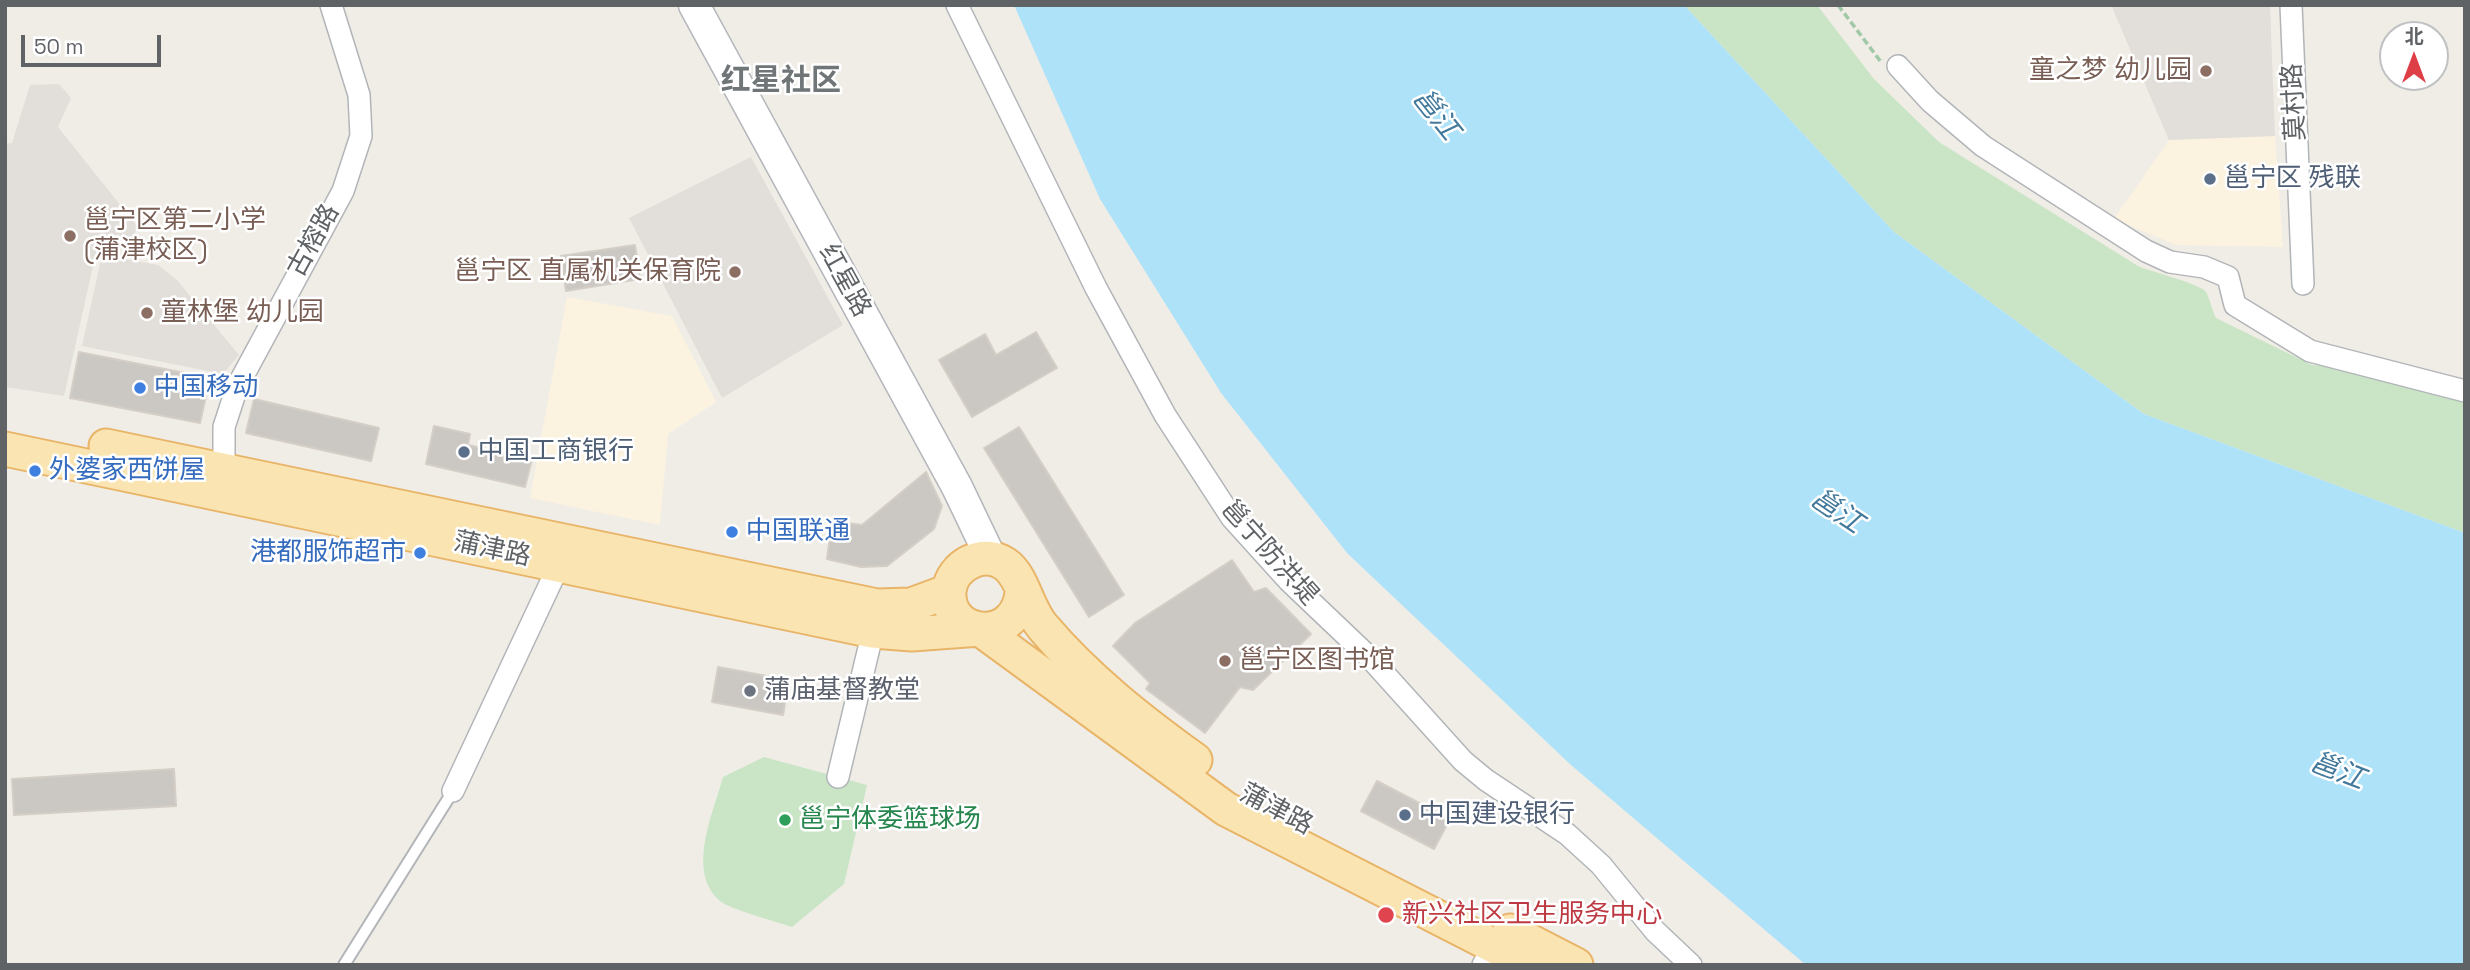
<!DOCTYPE html>
<meta charset="utf-8">
<style>
body{margin:0}
#map{position:relative;width:2470px;height:970px;overflow:hidden;background:#f0ede7;font-family:"Space Grotesk","Noto Sans SC",sans-serif}
canvas{display:block}
.frame{position:absolute;inset:0;border:7px solid #5f6366;pointer-events:none}
.north{position:absolute;left:2379px;top:21px;width:70px;height:70px;box-sizing:border-box;background:#fff;border:2px solid #bfc1c2;border-radius:50%;rotate:0deg;font-size:19px;font-weight:700;line-height:28px;text-align:center;color:#5f6366}
.north::after{content:'';display:block;margin:auto;width:24px;height:32px;background:#de3f47;clip-path:polygon(50% 0,100% 100%,50% 72%,0 100%)}
.scale{position:absolute;left:21px;top:35px;width:140px;height:32px;box-sizing:border-box;border:4px solid #5f6366;border-top:0;padding-left:9px;font-size:21px;line-height:24px;white-space:nowrap;color:#5f6366;-webkit-text-stroke:5px #fff;paint-order:stroke}
</style>
<div id="map">
<canvas width="2470" height="970"></canvas>
<div class="frame"></div>
<div class="north">北</div>
<div class="scale">50 m</div>
</div>
<script>
const ctx = document.querySelector('canvas').getContext('2d');
ctx.lineJoin = 'round';
function paint(path, color) {
  ctx.fillStyle = color;
  ctx.fill(path, 'evenodd');
}
function trace(path, color, width, dash) {
  ctx.strokeStyle = color;
  ctx.lineWidth = width;
  ctx.lineCap = dash ? 'butt' : 'round';
  ctx.setLineDash(dash || []);
  ctx.stroke(path);
}
function label(font, color, halo, rows, align = 'center') {
  ctx.font = font + ' "Space Grotesk","Noto Sans SC",sans-serif';
  ctx.lineWidth = 5;
  ctx.setLineDash([]);
  ctx.textBaseline = 'middle';
  ctx.strokeStyle = halo;
  ctx.fillStyle = color;
  for (const [text, x, y, turn = 0] of rows) {
    ctx.save();
    ctx.translate(x, y);
    ctx.rotate((+turn || 0) * Math.PI / 180);
    ctx.textAlign = isNaN(turn) ? turn : align;
    if (halo) ctx.strokeText(text, 0, 0);
    ctx.fillText(text, 0, 0);
    ctx.restore();
  }
}
const commercial = new Path2D(`
 M2275 136 2283 247 2176 245 2114 219 2169 140Z
 M567 297 672 316 716 402 668 434 660 525 530 498Z`);
const education = new Path2D(`
 M2111 5H2270L2275 136 2169 140Z
 M59 84 71 98 58 127 137 226 130 246 97 248 64 396 5 387V144L12 143 30 85Z
 M751 157 843 325 722 398 629 218Z
 M102 255 158 265 177 280 239 355 223 374 82 346Z`);
const green = new Path2D(`
 M1684 5H1817L1874 79 1939 142 2138 266C2152 272 2201 284 2206 292 2210 299 2212 310 2216 318L2312 365 2349 368 2465 399V533L2144 414 1894 232Z
 M764 757 867 785 844 884 792 927C778 922 729 909 720 901 686 871 713 814 723 777Z`);
const water = new Path2D(`
 M1014 5H1684L1894 232 2144 414 2465 533V965H1806L1571 765 1347 553 1221 393 1100 199Z`);
const building = new Path2D(`
 M635 245 640 279 566 291 561 256Z
 M1036 332 1057 368 972 417 939 360 985 334 996 355Z
 M79 352 210 378 200 423 70 398Z
 M254 399 379 428 371 461 246 433Z
 M434 426 470 434 468 445 532 459 525 487 426 464Z
 M1019 427 1124 595 1089 617 984 448Z
 M926 472 942 506 934 529 887 566 861 567 827 559 832 521 862 525Z
 M1232 560 1254 592 1266 588 1311 634 1253 690 1240 687 1205 733 1146 689 1150 683 1113 646 1135 623Z
 M718 667 789 680 783 715 712 702Z
 M174 769 176 806 14 815 12 779Z
 M1377 781 1450 819 1434 849 1361 811Z`);
const path = new Path2D(`
 M1838 5 1881 62`);
const service = new Path2D(`
 M344 965 453 791`);
const minor = new Path2D(`
 M957 5 1096 288 1165 415 1232 518 1289 581 1371 659 1463 761 1486 780 1567 834 1601 865 1655 931 1691 965
 M2291 5 2303 284
 M1898 66 1930 101 1983 146 2146 251 2170 262 2204 267 2228 277 2235 305 2310 351 2465 391
 M224 470V427L237 387 343 191 361 136 359 95 331 5
 M838 777 873 631
 M453 791 559 565
 M1483 965 1494 945`);
const secondary = new Path2D(`
 M694 5 957 487 991 558`);
const primary = new Path2D(`
 M106 446 877 606 911 605 949 591
 M5 449 873 631 912 634 980 629 1226 809 1531 965
 M1022 593C1016 645 946 638 949 591 952 565 983 549 1005 564 1023 576 1027 609 1043 627 1086 678 1141 721 1195 760
 M1510 931 1576 965`);
const markers = [
 [2206,71,7,"#8d6e63"],
 [2210,179,7,"#5c6f8a"],
 [70,236,7,"#8d6e63"],
 [735,272,7,"#8d6e63"],
 [147,313,7,"#8d6e63"],
 [140,388,7,"#3f7fe0"],
 [464,452,7,"#5c6f8a"],
 [35,471,7,"#3f7fe0"],
 [732,532,7,"#3f7fe0"],
 [420,553,7,"#3f7fe0"],
 [1225,661,7,"#8d6e63"],
 [750,691,7,"#6b7280"],
 [1405,815,7,"#5c6f8a"],
 [785,820,7,"#2e9e5b"],
 [1386,915,9,"#e0444e"]
];
const educationNames = [
 ["童之梦 幼儿园",2192,71,"right"],
 ["邕宁区第二小学",84,221],
 ["(蒲津校区)",84,251],
 ["邕宁区 直属机关保育院",721,272,"right"],
 ["童林堡 幼儿园",161,313],
 ["邕宁区图书馆",1239,661]
];
const streetNames = [
 ["莫村路",2295,102,-93],
 ["古榕路",314,241,-61],
 ["红星路",844,281,61],
 ["蒲津路",492,550,12],
 ["邕宁防洪堤",1269,553,48],
 ["蒲津路",1276,810,28]
];
const serviceNames = [
 ["邕宁区 残联",2224,179],
 ["中国工商银行",478,452],
 ["中国建设银行",1419,815]
];
const shopNames = [
 ["中国移动",154,388],
 ["外婆家西饼屋",49,471],
 ["中国联通",746,532],
 ["港都服饰超市",406,553,"right"]
];
const worshipNames = [
 ["蒲庙基督教堂",764,691]
];
const leisureNames = [
 ["邕宁体委篮球场",799,820]
];
const healthNames = [
 ["新兴社区卫生服务中心",1402,915]
];
const waterNames = [
 ["邕江",1435,115,51],
 ["邕江",1836,512,34],
 ["邕江",2337,772,21]
];
const quarterNames = [
 ["红星社区",781,82]
];
paint(commercial, '#fcf2e0');
paint(education, '#e2ded9');
paint(green, '#cae5c6');
paint(water, '#aee2f9');
paint(building, '#cbc8c4');
trace(building, '#d4cec6', 2);
trace(service, '#b2b5b8', 14);
trace(minor, '#b2b5b8', 24);
trace(secondary, '#b3b7bb', 33);
trace(primary, '#e8b468', 37);
trace(path, '#a1c8a7', 3.5, [7, 3.5]);
trace(service, '#fff', 10);
trace(minor, '#fff', 21);
trace(secondary, '#fff', 30);
trace(primary, '#fae5b2', 33);
for (const [x, y, r, color] of markers) {
  const dot = new Path2D();
  dot.arc(x, y, r, 0, 2 * Math.PI);
  ctx.fillStyle = color;
  ctx.fill(dot);
  trace(dot, '#fff', 2.5);
}
label('26px', '#785e54', '#fff', educationNames, 'left');
label('26px', '#5f6366', '#fff', streetNames);
label('26px', '#4e5e75', '#fff', serviceNames, 'left');
label('26px', '#366cbe', '#fff', shopNames, 'left');
label('26px', '#5b616d', '#fff', worshipNames, 'left');
label('26px', '#27864d', '#fff', leisureNames, 'left');
label('26px', '#be3a42', '#fff', healthNames, 'left');
label('italic 28px', '#43799b', '#fff', waterNames);
label('bold 30px', '#707578', '#fff', quarterNames);
</script>
